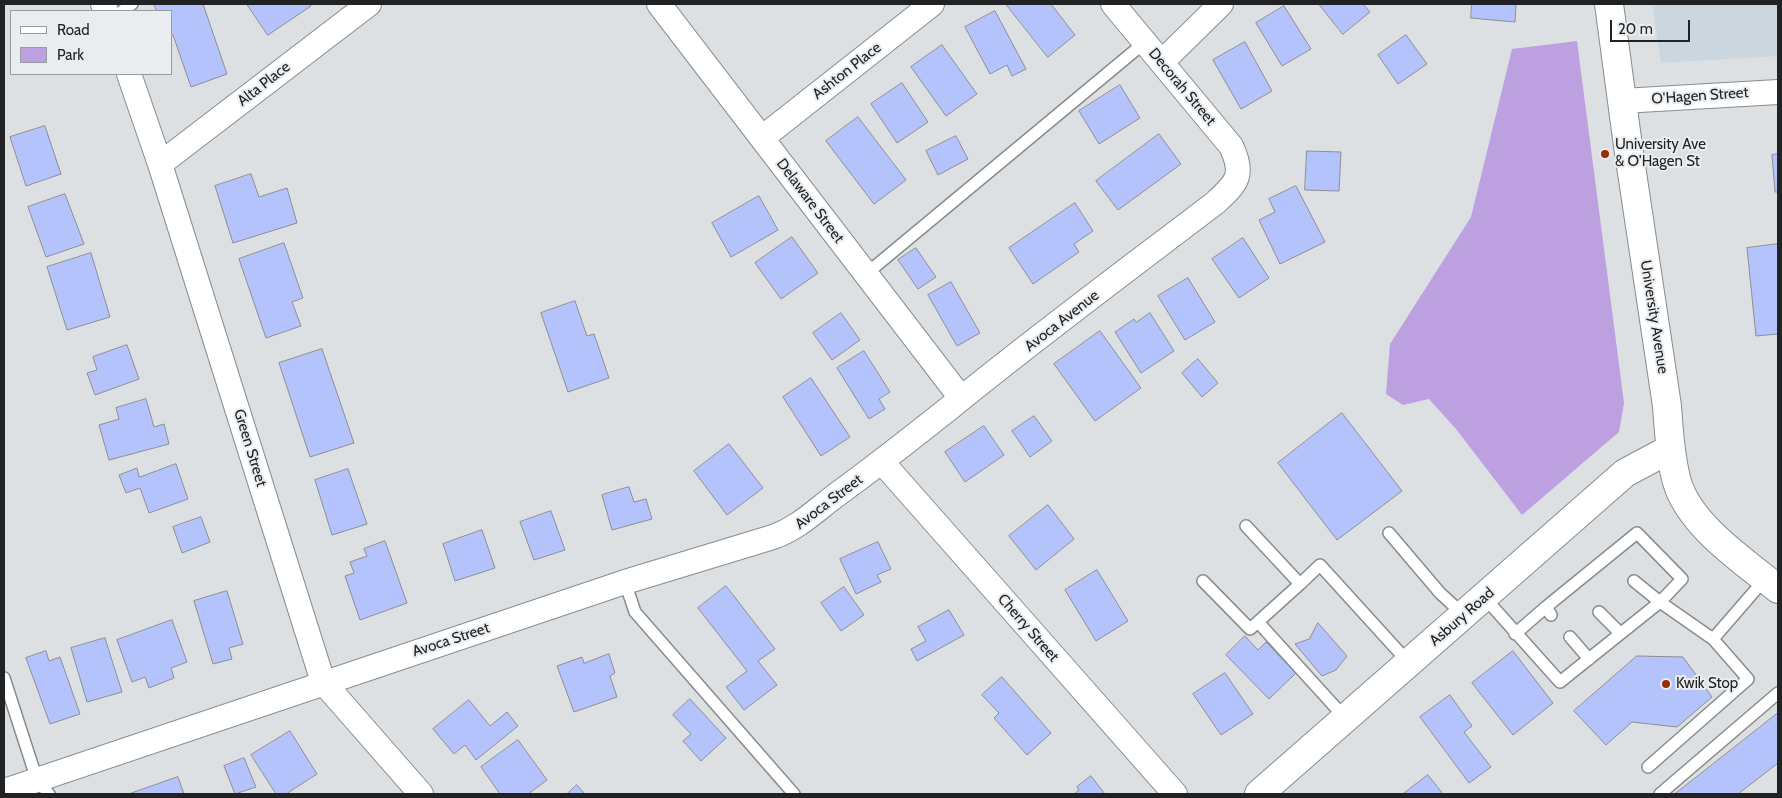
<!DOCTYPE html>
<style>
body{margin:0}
#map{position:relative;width:1782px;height:798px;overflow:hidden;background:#dce0e3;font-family:Cabin,sans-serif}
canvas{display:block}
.frame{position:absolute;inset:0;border:5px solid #212223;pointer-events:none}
.legend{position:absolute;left:10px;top:10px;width:162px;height:65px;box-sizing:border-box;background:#e9edf0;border:1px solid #999c9e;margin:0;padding:6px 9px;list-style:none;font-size:15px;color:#212223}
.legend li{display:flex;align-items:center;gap:10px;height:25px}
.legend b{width:25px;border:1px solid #999c9e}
.scale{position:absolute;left:1610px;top:20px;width:80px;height:22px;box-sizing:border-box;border:2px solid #212223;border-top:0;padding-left:6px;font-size:15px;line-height:18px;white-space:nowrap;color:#212223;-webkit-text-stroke:4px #e9edf0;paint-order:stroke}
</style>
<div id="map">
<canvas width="1782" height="798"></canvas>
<div class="frame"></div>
<ul class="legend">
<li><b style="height:6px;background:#fff"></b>Road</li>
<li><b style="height:14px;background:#bca0df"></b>Park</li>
</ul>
<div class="scale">20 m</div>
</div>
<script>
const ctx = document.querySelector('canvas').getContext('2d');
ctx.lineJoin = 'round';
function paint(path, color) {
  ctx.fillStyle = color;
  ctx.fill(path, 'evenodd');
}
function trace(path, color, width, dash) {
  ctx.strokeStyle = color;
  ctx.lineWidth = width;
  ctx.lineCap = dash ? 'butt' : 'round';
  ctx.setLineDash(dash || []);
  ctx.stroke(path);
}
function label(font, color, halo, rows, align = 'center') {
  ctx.font = font + ' Cabin,sans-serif';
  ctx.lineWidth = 4;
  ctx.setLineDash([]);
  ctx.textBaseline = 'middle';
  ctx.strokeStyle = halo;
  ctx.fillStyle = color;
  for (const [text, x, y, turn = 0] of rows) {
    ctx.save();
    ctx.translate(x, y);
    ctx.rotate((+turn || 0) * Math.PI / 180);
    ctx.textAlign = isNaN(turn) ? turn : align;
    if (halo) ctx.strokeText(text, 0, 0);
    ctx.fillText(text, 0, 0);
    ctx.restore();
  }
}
const built = new Path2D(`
 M1652 4H1778V56L1661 63Z`);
const green = new Path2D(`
 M1577 41 1624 403 1619 432 1522 515 1456 429 1429 399 1403 405 1386 394 1390 344 1471 217 1512 49Z`);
const building = new Path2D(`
 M154 4H203L227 74 191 87 173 35 171 36V11H157Z
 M247 4H310L311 6 268 35Z
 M1006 4H1051L1075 35 1048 57Z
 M1319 4H1363L1370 12 1343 34Z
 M1472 4H1516L1515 22 1471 18Z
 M1284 6 1311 49 1282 66 1256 23Z
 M995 11 1026 69 1012 76 1007 65 990 74 965 27Z
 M1406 35 1427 64 1398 84 1378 55Z
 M1245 42 1272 91 1241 109 1213 60Z
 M942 45 977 94 946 116 911 67Z
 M902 83 928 122 897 143 871 104Z
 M1120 85 1140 118 1099 144 1079 111Z
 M858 117 906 180 874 204 826 141Z
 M45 126 61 174 26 186 10 137Z
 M1159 134 1181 164 1118 210 1096 181Z
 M956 136 968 159 938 175 926 151Z
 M1307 151 1341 152 1339 191 1305 190Z
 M1778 154V192H1775L1772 155Z
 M251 174 259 197 287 188 297 223 233 243 215 186Z
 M1296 186 1325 242 1280 264 1259 220 1275 212 1269 199Z
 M65 194 84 244 46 257 28 207Z
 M759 196 778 230 731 257 712 223Z
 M1075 203 1093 231 1074 244 1079 252 1033 284 1009 248Z
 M792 237 818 273 781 299 755 263Z
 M1243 238 1269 278 1239 298 1212 259Z
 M284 243 303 298 292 302 301 326 266 338 239 259Z
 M1778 244V334L1756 336 1747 248Z
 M916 248 936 277 918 289 898 260Z
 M91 253 110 317 67 330 47 267Z
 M1188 278 1215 322 1185 340 1158 296Z
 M951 282 980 333 957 346 928 295Z
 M575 301 587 336 594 334 609 378 568 392 541 313Z
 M841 313 860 340 832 360 813 333Z
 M1150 313 1174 351 1141 373 1115 332 1134 319 1136 322Z
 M1100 331 1141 388 1095 421 1054 364Z
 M127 345 139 379 95 395 87 373 97 370 93 357Z
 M322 349 354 443 310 457 279 363Z
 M864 351 890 392 879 399 885 409 869 419 837 368Z
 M1198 359 1218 383 1202 397 1182 373Z
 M811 378 850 437 821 456 783 397Z
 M146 399 154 427 164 424 169 444 109 460 99 425 119 419 116 408Z
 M1342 413 1402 491 1337 540 1278 463Z
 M1034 416 1052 441 1030 457 1012 431Z
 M984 426 1004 455 965 482 945 452Z
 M729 444 763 488 727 515 694 471Z
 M176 464 188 499 149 513 140 488 126 493 119 475 137 468 139 477Z
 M348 469 367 524 332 535 315 480Z
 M629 487 634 502 646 499 652 519 612 530 602 495Z
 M1048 505 1074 539 1036 570 1009 536Z
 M551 511 565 550 534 560 520 522Z
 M201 517 210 542 182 553 173 527Z
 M482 530 495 568 455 581 443 544Z
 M385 541 407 603 360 620 345 576 354 573 350 562 367 556 364 549Z
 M878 542 891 569 877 575 881 582 856 594 840 559Z
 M1097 570 1128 621 1096 641 1065 590Z
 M726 586 775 649 758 661 777 685 744 710 726 687 747 671 698 608Z
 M844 587 864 615 841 631 821 603Z
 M227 591 243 644 229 648 232 659 213 664 194 601Z
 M949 610 964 635 917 661 911 649 926 641 918 627Z
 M172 620 187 662 171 668 174 678 149 688 145 677 132 682 117 640Z
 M1318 623 1347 656 1336 670 1322 676 1295 644 1309 639Z
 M1245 636 1258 650 1266 642 1296 673 1269 699 1226 655Z
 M105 638 122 692 87 702 71 648Z
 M46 651 49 661 60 657 80 714 50 724 26 658Z
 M1513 651 1553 703 1513 735 1472 683Z
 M609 654 615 673 610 676 617 697 574 712 557 666 582 657 584 663Z
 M1637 656 1683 657 1712 697 1677 727 1632 722 1606 745 1574 711Z
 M1225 673 1253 714 1221 735 1193 694Z
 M1002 677 1051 733 1027 755 994 718 999 713 982 695Z
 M1450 695 1472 726 1464 732 1491 767 1469 783 1420 717Z
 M690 699 726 738 701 761 683 741 691 734 673 715Z
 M469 700 490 726 507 712 518 726 476 760 465 745 454 754 433 729Z
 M1778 713V763L1738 794H1675Z
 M290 731 317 774 286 794H276L251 755Z
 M518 740 547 780 528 794H500L481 767Z
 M244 758 256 787 235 794 224 766Z
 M1428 775 1443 794H1403Z
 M1091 776 1105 794H1074L1079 790 1077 787Z
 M178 777 184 794H129Z
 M577 785 585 794H567Z`);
const lane = new Path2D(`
 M122 11 132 4
 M866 274 1144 43
 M1246 526 1300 584 1320 565 1409 663
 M1389 533 1440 593 1464 615
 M1203 581 1250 629 1300 584
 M625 582 635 612 794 794
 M1484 597 1560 682 1660 602 1713 639 1748 679 1648 767
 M1599 612 1620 633
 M1551 615 1546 607 1637 533 1682 579 1660 602 1634 581
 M1258 622 1346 719
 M1515 634 1546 607
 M1570 637 1589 659
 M1713 639 1765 579
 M4 678 37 780 49 794
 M1660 794 1778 693`);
const street = new Path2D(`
 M103 4 106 11
 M659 4 961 398
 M1162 62 1221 4
 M129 74 160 164 323 682 421 794
 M1622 101 1778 92
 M762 138 932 4
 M160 164 369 4
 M882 462 1175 794
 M4 791 625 582 773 537C798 528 814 512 835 496 875 467 913 437 952 406 1038 336 1127 270 1215 203 1237 183 1245 175 1231 146L1113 4`);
const secondary = new Path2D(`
 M1609 4 1628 146 1667 406C1669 431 1670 457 1677 482 1690 526 1744 561 1778 589
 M1259 794 1625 473 1670 449`);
const markers = [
 [1605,154,5,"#952f05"],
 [1666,684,5,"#952f05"]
];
const streetNames = [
 ["Ashton Place",847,71,-38],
 ["Alta Place",264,84,-38],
 ["Decorah Street",1182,87,50],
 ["O'Hagen Street",1700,96,-4],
 ["Delaware Street",810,201,53],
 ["University Avenue",1654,317,81],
 ["Avoca Avenue",1062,321,-38],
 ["Green Street",250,448,73],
 ["Avoca Street",829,502,-37],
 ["Asbury Road",1462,617,-41],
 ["Cherry Street",1028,628,49],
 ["Avoca Street",451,640,-18]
];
const poiNames = [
 ["University Ave",1615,145],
 ["& O'Hagen St",1615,162],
 ["Kwik Stop",1676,684]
];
paint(built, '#ccd6df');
paint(green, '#bca0df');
paint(building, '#b5c3fc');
trace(building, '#8c8e92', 1);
trace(lane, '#888c8f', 14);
trace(street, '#888c8f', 26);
trace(secondary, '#888c8f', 30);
trace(lane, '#fff', 11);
trace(street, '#fff', 24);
trace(secondary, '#fff', 28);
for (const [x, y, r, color] of markers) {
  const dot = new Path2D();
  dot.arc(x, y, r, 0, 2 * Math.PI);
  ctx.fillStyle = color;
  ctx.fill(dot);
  trace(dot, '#e9edf0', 2);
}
label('15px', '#212223', '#e9edf0', streetNames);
label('15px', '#212223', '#e9edf0', poiNames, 'left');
</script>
